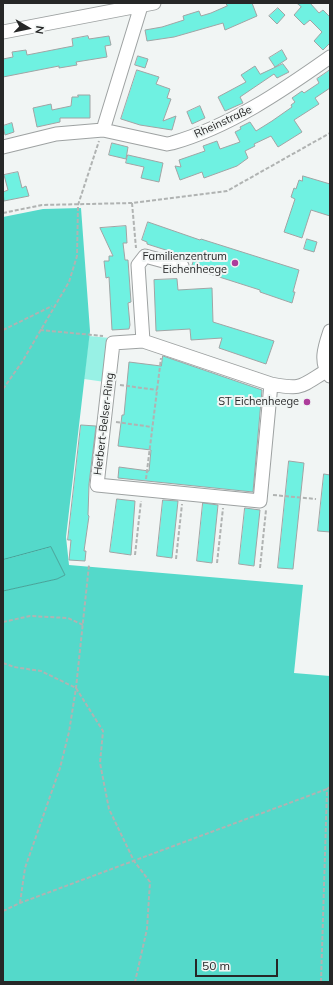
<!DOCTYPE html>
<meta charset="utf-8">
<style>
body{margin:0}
#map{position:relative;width:333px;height:985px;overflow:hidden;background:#f1f5f4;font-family:Mulish,sans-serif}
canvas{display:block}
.frame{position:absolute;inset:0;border:4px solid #262727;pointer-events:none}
.north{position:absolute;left:8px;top:8px;width:40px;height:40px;-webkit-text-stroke:3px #f1f5f4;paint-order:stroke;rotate:99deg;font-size:11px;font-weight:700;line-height:16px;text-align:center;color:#262727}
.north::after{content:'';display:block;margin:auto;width:14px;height:18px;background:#262727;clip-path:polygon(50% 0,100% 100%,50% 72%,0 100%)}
.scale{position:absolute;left:195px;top:959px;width:83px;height:18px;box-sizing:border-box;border:2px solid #262727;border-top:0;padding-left:5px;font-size:12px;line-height:14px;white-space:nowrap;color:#262727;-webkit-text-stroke:3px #f1f5f4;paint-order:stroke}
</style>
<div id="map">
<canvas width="333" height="985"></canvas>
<div class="frame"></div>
<div class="north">N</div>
<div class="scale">50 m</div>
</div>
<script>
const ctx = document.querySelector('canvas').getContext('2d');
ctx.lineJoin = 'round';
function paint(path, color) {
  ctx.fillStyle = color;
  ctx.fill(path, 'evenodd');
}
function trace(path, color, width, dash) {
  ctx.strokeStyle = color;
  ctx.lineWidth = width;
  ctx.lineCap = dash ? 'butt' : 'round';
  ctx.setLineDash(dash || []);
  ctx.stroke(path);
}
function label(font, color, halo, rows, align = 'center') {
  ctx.font = font + ' Mulish,sans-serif';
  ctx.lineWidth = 4;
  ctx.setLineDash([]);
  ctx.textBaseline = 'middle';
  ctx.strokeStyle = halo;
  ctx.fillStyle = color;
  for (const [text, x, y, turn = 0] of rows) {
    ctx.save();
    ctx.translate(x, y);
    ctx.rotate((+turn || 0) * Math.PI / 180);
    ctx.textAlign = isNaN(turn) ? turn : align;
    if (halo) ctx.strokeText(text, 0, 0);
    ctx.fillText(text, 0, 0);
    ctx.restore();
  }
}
const green = new Path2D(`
 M89 336 110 338 105 382 84 379Z`);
const forest = new Path2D(`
 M81 208 90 331 66 537 69 565 303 585 294 673 330 676V982H3V591L57 579 65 575 51 547 3 560V217L43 209Z`);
const water = new Path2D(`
 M51 547 65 575 57 579 3 591V560Z`);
const building = new Path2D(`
 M226 3H252L257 16 225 30 223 23 174 37 147 41 145 30 162 27 184 20 183 16 199 11 201 16 211 13 227 6Z
 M297 3H310L319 13 323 10 330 17V43L323 50 314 41 322 32 310 20 304 25 294 15 301 7Z
 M278 8 285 15 277 24 269 16Z
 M88 36 89 39 109 36 111 45 105 46 107 57 76 62 77 65 59 68V66L3 77V59L13 57 12 52 26 50 27 55 73 46 72 39Z
 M282 50 287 59 275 67 269 58Z
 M138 56 148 59 145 68 135 65Z
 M283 64 289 72 277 78 274 74 240 97 243 103 225 111 218 97 246 82 241 75 255 66 260 74Z
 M137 70 159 77 156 84 170 89 167 98 171 99 163 121 176 116 172 130 140 125 121 119Z
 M330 70V88L315 98 319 104 294 120 302 132 278 147 271 136 254 144 255 146 245 151 248 158 237 166 204 178 202 172 180 180 175 166 181 167 179 160 205 151 203 146 217 141 220 149 240 142 235 132 241 129 240 127 250 122 256 131 272 121 292 107 291 105 295 102 292 98 302 91 304 93 319 83 317 79Z
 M78 95H90V118H60V122L37 127 33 108 51 104 52 110 71 106 72 97H78Z
 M200 106 205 118 192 124 187 112Z
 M12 123 14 132 5 135 3 126Z
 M112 143 128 147 126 159 109 155Z
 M128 155 163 163 159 182 141 178 144 167 126 163Z
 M18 172 22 188 26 186 29 196 4 201 3 192 8 190 4 175Z
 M303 176 330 184V216L311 210 302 238 284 232 295 199 291 197 294 188 296 189 299 180 302 181Z
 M148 222 200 240 201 239 299 270 293 292H295L292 303 260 292V290L191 268 194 259 147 244V242L142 240Z
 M126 226 127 243H123L125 260H128L131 302 128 303 130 325 129 329 112 330 109 277 106 278 104 261H109V256H113L100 228Z
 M307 239 317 242 314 252 304 249Z
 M177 279 178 290 212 288 213 322 274 341 266 364 219 348 222 338 191 340 190 329 156 331 154 280Z
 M163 356 262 390 253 492 118 478 119 467 149 471 151 450 118 446 122 415H124L129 362 161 366Z
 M81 425 96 426 89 484 88 515 89 516 84 551H86L85 561 69 560 71 540H68Z
 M289 461 304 463 293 569 278 568Z
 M324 474 330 475V532L318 531Z
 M117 499 135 501 131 555 110 552Z
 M163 500 178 501 172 558 157 556Z
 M203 503 218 505 212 563 197 561Z
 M245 508 260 510 254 566 239 564Z`);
const path = new Path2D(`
 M132 203 136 248
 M3 213 42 205 132 203 227 191 330 133
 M3 330 52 306
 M40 330 103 336
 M120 385 157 390
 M3 389 22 362 69 282 77 256 78 205 99 141
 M116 422 152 427
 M146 479 161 358
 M273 495 316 499
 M135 555 141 501
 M176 559 182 504
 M217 563 223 508
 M260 568 266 510
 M3 622 30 616 68 618 83 625
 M3 663 14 667 41 671 76 688 103 731 100 763 109 809 134 861 150 882 147 929 135 982
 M20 903 25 868 60 768 69 732 76 688 89 565
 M3 911 20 903 327 789
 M321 982 327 789 330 787`);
const minor = new Path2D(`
 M3 32 154 3
 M103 130 141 6
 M3 147 56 134 103 130 167 144 172 143C229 127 282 91 330 57
 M330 331C325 346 319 362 330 376
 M143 341 138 265 145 256 182 266
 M271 384 260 501 97 485 113 343 143 341 271 384C302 390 300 387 326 371`);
const markers = [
 [235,263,4,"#ad3d9b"],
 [307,402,4,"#ad3d9b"]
];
const streetNames = [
 ["Rheinstraße",223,122,-25],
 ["Herbert-Belser-Ring",104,424,-83]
];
const poiNames = [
 ["Familienzentrum",227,257],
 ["Eichenheege",227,270],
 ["ST Eichenheege",299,402]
];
paint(green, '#98f1e5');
paint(forest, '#54d9ca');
paint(water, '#51d7c8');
trace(water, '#44a298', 1);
paint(building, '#6ff1e1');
trace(building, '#a0a4a4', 1);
trace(minor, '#9ea2a2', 15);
trace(path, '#b0b3b2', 2, [4, 2]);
trace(minor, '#fff', 13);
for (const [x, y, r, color] of markers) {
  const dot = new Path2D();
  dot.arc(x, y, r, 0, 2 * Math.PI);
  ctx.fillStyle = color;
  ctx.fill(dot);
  trace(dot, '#f1f5f4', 1.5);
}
label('11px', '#262727', '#f1f5f4', streetNames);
label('11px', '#262727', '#f1f5f4', poiNames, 'right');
</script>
